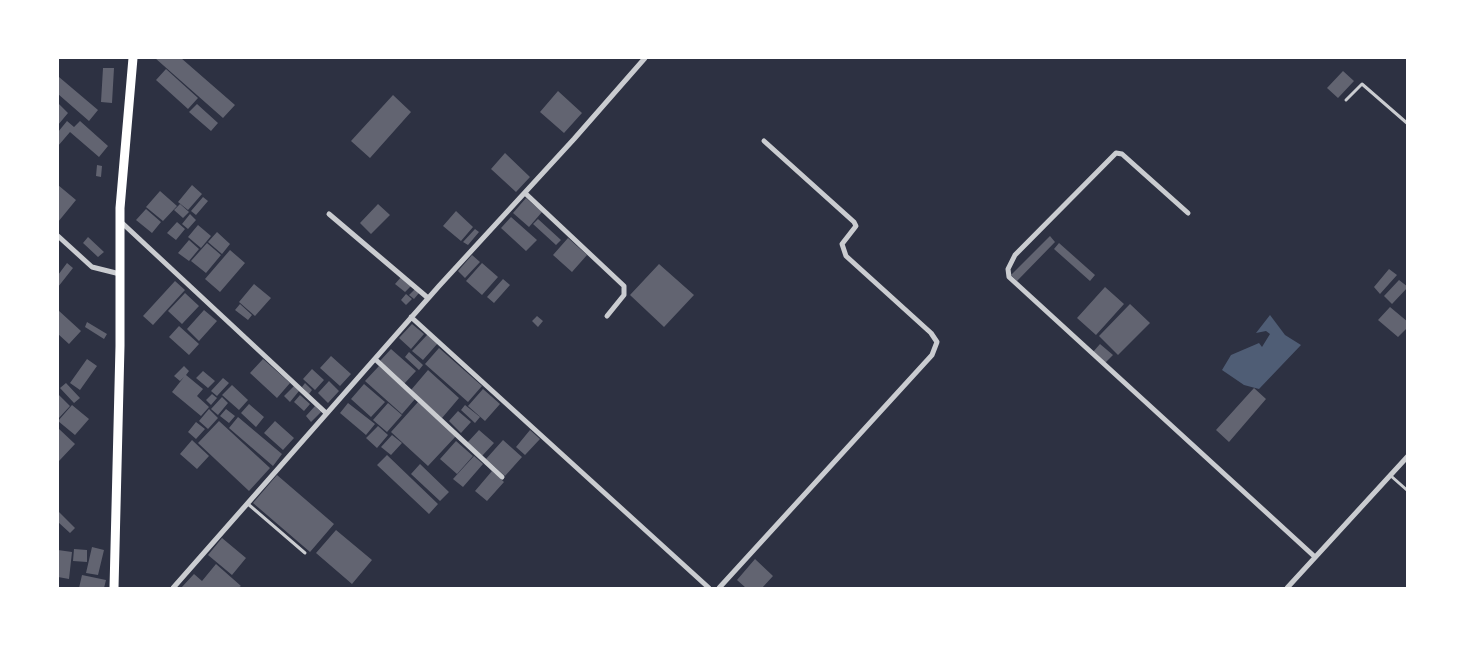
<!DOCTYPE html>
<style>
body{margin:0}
#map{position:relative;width:1465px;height:646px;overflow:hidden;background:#2d3142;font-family:Lato,sans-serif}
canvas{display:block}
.frame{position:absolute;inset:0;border:59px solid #fff;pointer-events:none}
</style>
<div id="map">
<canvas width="1465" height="646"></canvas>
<div class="frame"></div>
</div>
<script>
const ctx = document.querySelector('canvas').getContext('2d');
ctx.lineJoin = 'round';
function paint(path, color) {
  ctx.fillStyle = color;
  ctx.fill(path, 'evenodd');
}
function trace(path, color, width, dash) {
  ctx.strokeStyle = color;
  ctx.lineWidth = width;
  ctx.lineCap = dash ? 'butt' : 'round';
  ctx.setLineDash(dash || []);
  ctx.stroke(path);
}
const water = new Path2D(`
 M1270 315 1285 335 1301 345 1259 389 1244 385 1222 370 1231 355 1259 343 1262 347 1270 334 1266 331 1256 333Z`);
const building = new Path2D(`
 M155 58H181L235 105 223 118Z
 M103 68H114L112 103 101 102Z
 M166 69 198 98 188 109 156 80Z
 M1343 71 1354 81 1338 98 1327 88Z
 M59 77 98 110 89 121 58 94Z
 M558 91 582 113 564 133 540 112Z
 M393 95 411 112 370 158 351 141Z
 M58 103 68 113 58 125Z
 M197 104 218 123 211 131 189 112Z
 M67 121 74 127 80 121 108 146 99 157 70 132 58 146V132Z
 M505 153 530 177 516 192 491 169Z
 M97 165 102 166 101 177 96 176Z
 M58 185 76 200 58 222Z
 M192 185 202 194 188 210 178 202Z
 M160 191 177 206 163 221 146 207Z
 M203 197 208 201 196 215 191 211Z
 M526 198 542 212 529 227 513 213Z
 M180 204 189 212 183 218 174 210Z
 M378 204 390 215 371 234 360 223Z
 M146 209 161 222 152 233 136 220Z
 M456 211 473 227 461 241 443 226Z
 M190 214 196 220 188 229 182 224Z
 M511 217 537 240 526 251 501 228Z
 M538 219 561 240 556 245 533 224Z
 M177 222 185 229 176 240 167 233Z
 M198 225 211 236 201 248 188 237Z
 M475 229 479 232 468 245 463 242Z
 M217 232 230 244 222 254 208 242Z
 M1050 236 1055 242 1017 281 1011 275Z
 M88 237 104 252 98 257 83 243Z
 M568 238 587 255 572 272 553 255Z
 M189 240 199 249 189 261 178 253Z
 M207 243 221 255 206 273 191 261Z
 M1059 243 1095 275 1090 281 1054 249Z
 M230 250 245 263 220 292 205 279Z
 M472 255 480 262 465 278 458 271Z
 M67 263 73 268 58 287V275Z
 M482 263 498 277 482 295 466 281Z
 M659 264 694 295 664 327 630 295Z
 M1389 269 1397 275 1380 294 1374 287Z
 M402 276 412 285 405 292 395 284Z
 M503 279 510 285 494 303 487 297Z
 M1399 280 1408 287 1392 304 1384 296Z
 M175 281 185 290 153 325 143 316Z
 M254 284 271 298 255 316 239 302Z
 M1105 287 1124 304 1096 335 1077 318Z
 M415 289 419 293 414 299 409 295Z
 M185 293 199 306 182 324 168 311Z
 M406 294 412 299 406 305 401 300Z
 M240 304 252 315 248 320 235 310Z
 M1130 304 1150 323 1118 355 1099 336Z
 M1390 307 1408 322V327L1398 337 1378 320Z
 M58 310 81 331 69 344 58 334Z
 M204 310 217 321 199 341 187 329Z
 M537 316 543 321 538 327 532 321Z
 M87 322 107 334 104 339 85 327Z
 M412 324 424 334 411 349 399 338Z
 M179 326 199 344 189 355 169 337Z
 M428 334 438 343 423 360 412 351Z
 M1100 344 1113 355 1105 363 1093 352Z
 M439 348 482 386 468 402 425 364Z
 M391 349 416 371 404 384 379 362Z
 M409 352 423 365 419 370 405 357Z
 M331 356 351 374 340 386 320 368Z
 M87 359 97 366 80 390 70 383Z
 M263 359 290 383 277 398 250 373Z
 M184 366 189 371 186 375 203 389 197 396 209 407 201 416 172 392 184 377 180 381 174 376Z
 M379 366 415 399 402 414 365 381Z
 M312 369 324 380 315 390 303 379Z
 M428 370 459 398 442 418 411 390Z
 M203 371 215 381 208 388 196 378Z
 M223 378 229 383 217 396 211 391Z
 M329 381 339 391 328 403 318 393Z
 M66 383 80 398 74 403 60 388Z
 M305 383 312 390 309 394 302 387Z
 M364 384 385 402 371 417 351 399Z
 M232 385 248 400 239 410 222 395Z
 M294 386 299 391 290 402 284 396Z
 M1254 388 1266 399 1229 442 1216 430Z
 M483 389 500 404 485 421 468 406Z
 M58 394 70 406 58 419Z
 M212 394 217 398 211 405 206 400Z
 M300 395 310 404 304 411 294 402Z
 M222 397 228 403 218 415 211 409Z
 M418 402 456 436 428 466 391 432Z
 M348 403 375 424 366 435 340 413Z
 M388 403 402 415 387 432 373 420Z
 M249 404 264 417 256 427 241 413Z
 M72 405 89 419 75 435 58 421Z
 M465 405 480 417 475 423 461 410Z
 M315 406 321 412 311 422 306 416Z
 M209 409 218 418 208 429 199 421Z
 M226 409 235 416 229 423 220 416Z
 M458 411 471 422 461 433 449 421Z
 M238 417 282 454 273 466 229 428Z
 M219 421 270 468 249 491 198 443Z
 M275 421 294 438 283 450 264 433Z
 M196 422 205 429 196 439 188 432Z
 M378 426 388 435 377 448 366 438Z
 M58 428 75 444 59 461 58 459Z
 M479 430 494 443 482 456 467 443Z
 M530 430 540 439 525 455 516 447Z
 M392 435 402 443 391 455 381 447Z
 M192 440 209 456 197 469 180 454Z
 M503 440 522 457 505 476 486 459Z
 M456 441 473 456 457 474 440 459Z
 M387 455 438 504 429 514 377 465Z
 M474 456 483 464 463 487 453 479Z
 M420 464 449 492 440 501 411 474Z
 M492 471 504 482 487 501 475 491Z
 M277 475 334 524 310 552 253 503Z
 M58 511 75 528 70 533 58 522Z
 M336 530 372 560 352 584 316 553Z
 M222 538 246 558 232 575 208 555Z
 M92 547 104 550 98 575 86 573Z
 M74 549 87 550V562L73 561Z
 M58 550 72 552 69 579 58 577Z
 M755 559 773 576 762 588H746L737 580Z
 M216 564 241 586 238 588H181L194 574 202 581Z
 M82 575 106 580 104 588H79Z`);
const service = new Path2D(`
 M1346 100 1362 84 1408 124
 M1391 476 1408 491
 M248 504 305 553`);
const minor = new Path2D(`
 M525 193 624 286V295L607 316
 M1188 213 1122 154 1116 153 1015 255 1008 269 1009 277 1315 557
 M329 214 428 298
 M120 221 326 413
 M58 236 92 267 120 274
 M411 317 709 588
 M375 359 502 477
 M173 588 439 286 574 139 645 58
 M719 588 932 355 937 342 931 333 846 256 842 244 856 226 854 222 764 141
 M1287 588 1408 456`);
const secondary = new Path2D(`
 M114 588 120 346V208L133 58`);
paint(water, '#4f5d75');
paint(building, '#626471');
trace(service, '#caccd0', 3);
trace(minor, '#caccd0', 5);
trace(secondary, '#fff', 9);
</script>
